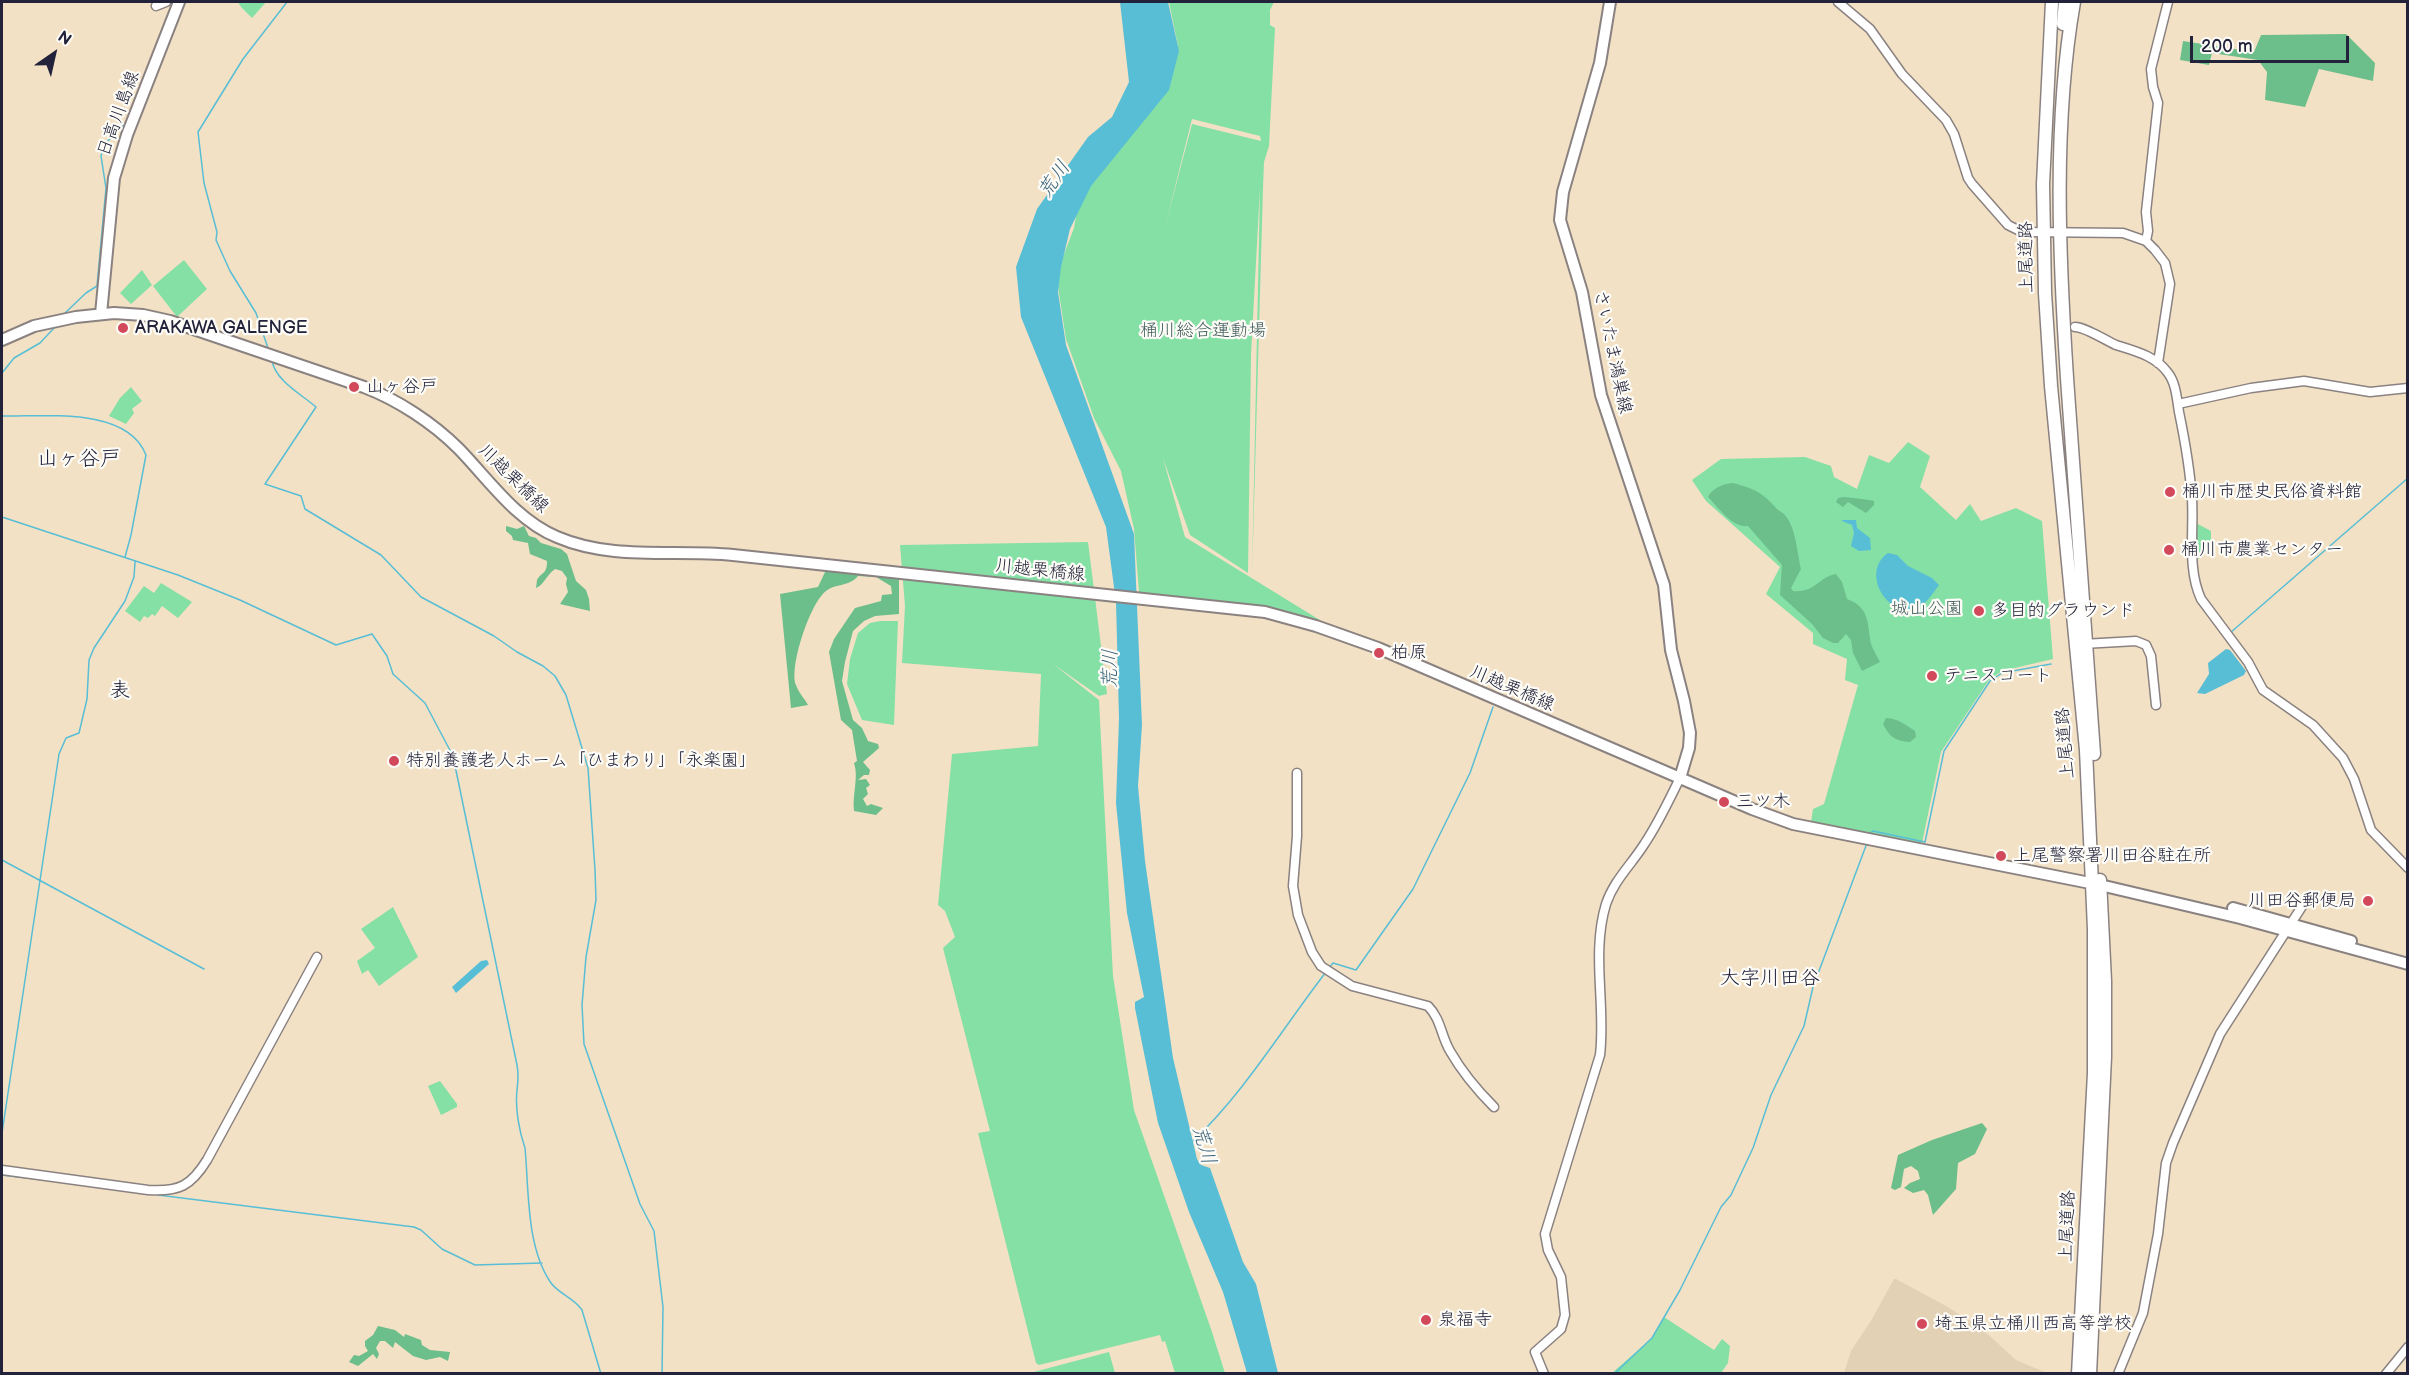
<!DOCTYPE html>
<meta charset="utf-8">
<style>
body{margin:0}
#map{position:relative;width:2409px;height:1375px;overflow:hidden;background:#f3e1c5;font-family:"Balsamiq Sans",sans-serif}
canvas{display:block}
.frame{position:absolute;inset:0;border:3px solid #22223b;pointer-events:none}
.north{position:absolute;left:24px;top:24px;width:60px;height:60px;-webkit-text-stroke:4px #fdfcf7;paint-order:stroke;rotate:34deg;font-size:16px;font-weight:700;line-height:24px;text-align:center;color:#22223b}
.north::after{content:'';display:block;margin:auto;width:21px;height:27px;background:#22223b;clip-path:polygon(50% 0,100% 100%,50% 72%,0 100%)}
.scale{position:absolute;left:2190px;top:36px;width:159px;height:27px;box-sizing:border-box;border:3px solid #22223b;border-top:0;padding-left:8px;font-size:18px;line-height:21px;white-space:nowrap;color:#22223b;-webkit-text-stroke:4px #fdfcf7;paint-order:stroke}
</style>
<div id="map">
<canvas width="2409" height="1375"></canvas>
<div class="frame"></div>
<div class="north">N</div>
<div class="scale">200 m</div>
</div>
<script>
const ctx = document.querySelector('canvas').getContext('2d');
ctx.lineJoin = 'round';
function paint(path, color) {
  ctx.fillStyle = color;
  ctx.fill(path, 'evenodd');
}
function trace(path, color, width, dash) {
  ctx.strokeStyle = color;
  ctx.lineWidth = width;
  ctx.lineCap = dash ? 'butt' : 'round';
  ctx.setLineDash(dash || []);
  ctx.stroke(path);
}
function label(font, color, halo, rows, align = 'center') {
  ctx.font = font + ' "Balsamiq Sans","Klee One",sans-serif';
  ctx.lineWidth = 4.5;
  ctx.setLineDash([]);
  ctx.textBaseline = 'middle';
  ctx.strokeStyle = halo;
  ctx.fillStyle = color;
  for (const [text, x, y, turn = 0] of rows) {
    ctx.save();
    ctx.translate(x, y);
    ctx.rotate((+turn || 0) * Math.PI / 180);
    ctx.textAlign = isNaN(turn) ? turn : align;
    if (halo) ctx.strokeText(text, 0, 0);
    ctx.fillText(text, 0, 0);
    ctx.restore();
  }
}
const built = new Path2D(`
 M1894 1279H1896L1946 1306 1980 1327 2016 1360 2047 1373H1844L1851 1351 1872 1319Z`);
const green = new Path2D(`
 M238 2H266L252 18 241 7Z
 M1169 2H1274L1270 10V25L1275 28 1269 146 1264 162 1263 188 1252 576 1260 188 1251 355 1248 573 1190 535 1163 458 1185 537 1323 622C1263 603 1201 599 1139 592L1134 529 1121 471 1094 418 1066 339 1058 287 1061 262 1074 228 1078 204 1091 181 1169 85 1178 46ZM1192 119 1260 136 1261 141 1192 124 1165 227Z
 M184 260 207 289 177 317 153 286Z
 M142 270 152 285 131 304 120 293Z
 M131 387 142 401 132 409 134 413 126 424 109 416 120 398Z
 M1908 442 1930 456 1920 487 1956 520 1970 504 1981 521 2016 508 2042 521 2053 659 2002 671 1989 680 1941 752 1922 843 1811 822 1813 809 1824 804 1858 685 1845 680 1847 659 1813 644V633L1766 594 1780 567 1706 501 1692 480 1721 459 1805 457 1831 466 1834 477 1857 489 1869 455 1889 463Z
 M2194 522 2211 531V540L2199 559 2197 558Z
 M1088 542 1107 694 1099 696 1053 664 1099 700 1113 976 1134 1110 1211 1329 1225 1373H1175L1165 1341 1162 1342 1160 1335 1039 1365 1036 1363 978 1133 990 1131 943 948 955 937 945 911 938 905 952 754 1038 746 1041 674 902 663 905 606 900 545Z
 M161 583 192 602 178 618 162 606 155 616 152 614 148 618 144 616 140 622 125 611 144 586 154 593Z
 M880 621H898L894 725 862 720 847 684 850 659 858 633 870 623Z
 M393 907 418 957 379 986 368 970 362 974 357 961 375 948 361 929Z
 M440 1081 457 1104V1107L441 1115 428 1086Z
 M1664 1317 1714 1350 1722 1339 1730 1346 1728 1363 1721 1373H1612L1652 1338Z
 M1109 1352 1115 1373H1030Z`);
const forest = new Path2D(`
 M2346 34 2375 63 2373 81 2319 69 2305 107 2265 100 2267 72 2258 60 2212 53 2209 65 2180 60 2183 41 2254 52 2261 35Z
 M1733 483C1755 489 1762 492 1777 509 1779 511 1782 512 1784 514 1796 526 1797 553 1801 569L1791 588 1793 591C1816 593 1818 577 1836 574L1842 582 1847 599C1870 608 1867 622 1871 644 1873 650 1877 656 1880 662L1862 671 1853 653 1851 640 1846 634 1838 643H1833L1823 638 1812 624 1780 595 1782 565 1748 526C1732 528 1719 508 1708 497 1712 488 1723 484 1733 483Z
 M1843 497C1847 497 1872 500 1874 501V505L1866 513 1848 502 1843 507 1836 502 1838 498Z
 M506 526 517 529 524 526 529 536 536 538 541 543 561 549 567 554 576 581 586 590 589 599 590 611 560 604 568 592 566 584 567 578 562 571 555 569C547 574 544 585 536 588L537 580C542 571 547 575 547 561L530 554 528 543 513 540 512 536 506 531Z
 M826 570 899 577V614L875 616 864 621 853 631 845 662 842 681 853 720 862 728 868 741 878 744 879 748 863 762 870 770 869 775H864L858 780 866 779 870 785 866 788 868 794 863 799 867 806 871 804 883 808 876 815 854 811C852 795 859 777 854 763L857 761 852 730 841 720 829 652 834 639 855 608 881 601 882 595 892 594 891 586 876 577 858 576C849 587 836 583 826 591 810 603 789 667 796 685 798 692 805 699 808 705L791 708 780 594 818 587Z
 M1886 718C1897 718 1906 725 1915 731L1916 737 1910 742C1895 741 1890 737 1883 724Z
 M1982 1123 1987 1129 1975 1154 1958 1163 1956 1189 1933 1215 1928 1195 1924 1190 1913 1193 1904 1188 1910 1183 1920 1179 1918 1171 1911 1166 1904 1169 1901 1187 1895 1190 1891 1188 1898 1155 1932 1140Z
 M378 1326 395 1330 404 1337 405 1334 421 1340 422 1345 430 1350 450 1352 448 1361 440 1357 426 1360 413 1356 395 1342 393 1348 385 1341H380L376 1348 379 1354 377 1359 373 1354 358 1366 349 1362 354 1355 359 1356 368 1351 365 1346V1341L373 1335Z`);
const water = new Path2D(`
 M1120 2H1168L1179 51 1169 90 1091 186 1070 229 1061 267 1058 292 1066 345 1134 534 1142 725 1138 786 1145 861 1173 1058 1197 1159 1201 1165 1210 1168 1243 1262 1256 1284 1278 1373H1247L1223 1292 1189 1212 1158 1123 1135 1008V1002L1144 997 1127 913 1116 803 1119 719 1116 602 1106 527 1021 317 1016 267 1037 209 1088 137 1112 117 1129 82Z
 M1842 520H1856L1857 528 1870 538 1871 550 1859 551 1851 546 1854 533 1852 525 1842 521Z
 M1888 553 1897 555 1908 566 1932 578 1939 585C1933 593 1926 605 1916 608 1885 617 1861 571 1888 553Z
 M2226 649 2230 650 2246 671 2244 675 2205 694 2197 693 2209 674 2208 663Z
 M487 960 489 964 456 993 452 987 481 961Z`);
const stream = new Path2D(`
 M65 313 86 293 97 286 106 188 101 156 105 144 123 125
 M269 351 256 313 230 271 216 240 217 232 204 183 198 132 243 59 287 2
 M272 361C276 381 301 394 316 407L265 484 301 496 305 509 381 555 421 597 494 636 517 652 543 666 555 676 566 695 588 768 595 870 596 900 586 957 582 1005 584 1044 640 1204 654 1231 663 1307 662 1374
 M2 373 14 358 40 343 55 327
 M2 416C44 417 127 406 146 455L131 535 125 557
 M2 517 178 575 240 600 336 645 372 634 387 656 393 674 425 703 453 756 517 1065C519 1075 518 1081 517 1090 515 1108 519 1131 525 1148 529 1190 526 1247 551 1283 559 1294 574 1298 582 1310L601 1374
 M2230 633 2408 478
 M1870 833 1873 831 1925 842 1944 751 1990 681 2002 673 2051 664
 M2 860 204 969
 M1329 968 1333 963 1356 970 1413 889 1470 773 1493 707
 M2 1133 59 754 66 738 79 733 87 699 89 660 94 648 125 601 134 577 135 562
 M1192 1142C1244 1093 1282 1029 1326 972
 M2 1175 52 1181
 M158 1195 414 1227 421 1230 442 1249 475 1265 542 1263
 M1614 1374 1652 1338 1680 1290 1721 1207 1731 1195 1753 1148 1771 1095 1804 1026 1813 987 1867 843`);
const minor = new Path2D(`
 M1838 2 1870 29 1902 74 1946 120 1954 134 1968 178 1972 184 2008 225 2020 231 2029 232 2123 233 2146 241 2155 250 2165 263 2170 284 2158 363
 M156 6 166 2
 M2146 241 2148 231 2146 212 2158 103 2153 87 2151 69 2168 2
 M2075 327C2085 327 2105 340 2116 345 2135 351 2156 356 2168 373 2176 383 2177 400 2179 412 2185 441 2190 470 2192 499 2194 531 2187 569 2201 599L2248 662 2263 690 2313 725 2343 758 2354 779 2371 830 2408 868
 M2178 404 2251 388 2304 381 2370 392 2408 388
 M2083 644 2136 641 2146 645 2151 656 2156 705
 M1297 773V836L1293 886 1298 915 1312 952 1321 966 1352 986 1428 1006C1441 1019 1441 1036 1450 1051 1462 1072 1477 1090 1494 1107
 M2 1170 148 1190C179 1192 191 1186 207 1160L317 957
 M1544 1374 1535 1352 1561 1329 1565 1315 1561 1277 1548 1250 1545 1234 1600 1055C1606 1006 1591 953 1606 904 1614 880 1632 864 1645 843 1659 822 1669 800 1680 778
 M2118 1374 2143 1313 2158 1234 2166 1163 2173 1143 2220 1034 2308 897
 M2386 1374 2408 1347`);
const major = new Path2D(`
 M1610 2 1600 63 1563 192 1560 220 1582 292 1601 395 1664 585 1671 650 1684 701 1690 733 1689 748 1680 778
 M101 314 114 178 127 135 179 2
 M2 340 34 326 76 317 114 313 143 315 170 321 364 387C398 400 433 423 459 449 489 480 516 520 557 537 613 561 675 549 733 555L1265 612 1316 626 1378 648 1752 809 1793 824 2100 885 2240 918 2408 964
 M2233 908 2351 941`);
const highway = new Path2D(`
 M2052 2 2043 184 2045 293 2051 386 2086 750 2094 929V1073L2078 1374
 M2074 2C2053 123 2059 255 2067 378 2075 504 2085 629 2094 754
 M2063 24 2065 2
 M2090 1374 2105 1057V981L2100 880`);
const markers = [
 [123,328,6,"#d1495b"],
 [354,387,6,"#d1495b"],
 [2170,492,6,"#d1495b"],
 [2169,550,6,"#d1495b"],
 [1979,611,6,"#d1495b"],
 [1379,653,6,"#d1495b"],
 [1932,676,6,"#d1495b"],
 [394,761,6,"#d1495b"],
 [1724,802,6,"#d1495b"],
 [2001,856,6,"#d1495b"],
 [2368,901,6,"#d1495b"],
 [1426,1320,6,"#d1495b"],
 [1922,1324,6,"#d1495b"]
];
const streetNames = [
 ["日高川島線",119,114,-70],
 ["上尾道路",2027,257,-91],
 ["さいたま鴻巣線",1612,352,78],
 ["川越栗橋線",513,479,44],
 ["川越栗橋線",1040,571,6],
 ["川越栗橋線",1512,689,23],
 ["上尾道路",2066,743,-95],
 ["上尾道路",2068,1226,-88]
];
const poiNames = [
 ["ARAKAWA GALENGE",135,328],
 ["山ヶ谷戸",366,387],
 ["桶川市歴史民俗資料館",2182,492],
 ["桶川市農業センター",2181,550],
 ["多目的グラウンド",1991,611],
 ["柏原",1391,653],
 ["テニスコート",1944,676],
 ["特別養護老人ホーム「ひまわり」「永楽園」",406,761],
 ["三ツ木",1736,802],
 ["上尾警察署川田谷駐在所",2013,856],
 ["川田谷郵便局",2356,901,"right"],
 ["泉福寺",1438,1320],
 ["埼玉県立桶川西高等学校",1934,1324]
];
const parkNames = [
 ["桶川総合運動場",1203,331],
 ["城山公園",1927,609]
];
const waterNames = [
 ["荒川",1055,180,-55],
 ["荒川",1111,669,-89],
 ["荒川",1203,1145,74]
];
const neighbourhoodNames = [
 ["大字川田谷",1770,979]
];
const quarterNames = [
 ["山ヶ谷戸",79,460],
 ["表",120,692]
];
paint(built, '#e3d1b5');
paint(green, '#85e0a6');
paint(forest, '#6cbe8b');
paint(water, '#58bed5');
trace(stream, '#58bed5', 1.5);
trace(minor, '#8a8280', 11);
trace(major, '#8a8280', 14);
trace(highway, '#8a8280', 15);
trace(minor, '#fff', 8);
trace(major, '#fff', 10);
trace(highway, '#fff', 12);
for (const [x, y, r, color] of markers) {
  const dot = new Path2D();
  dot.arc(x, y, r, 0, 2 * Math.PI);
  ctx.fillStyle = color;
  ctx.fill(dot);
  trace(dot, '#fdfcf7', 2);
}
label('18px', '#22223b', '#fdfcf7', streetNames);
label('18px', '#22223b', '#fdfcf7', poiNames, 'left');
label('18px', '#405b5b', '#fdfcf7', parkNames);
label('italic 20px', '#386079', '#fdfcf7', waterNames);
label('20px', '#22223b', '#fdfcf7', neighbourhoodNames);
label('21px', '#22223b', '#fdfcf7', quarterNames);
</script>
